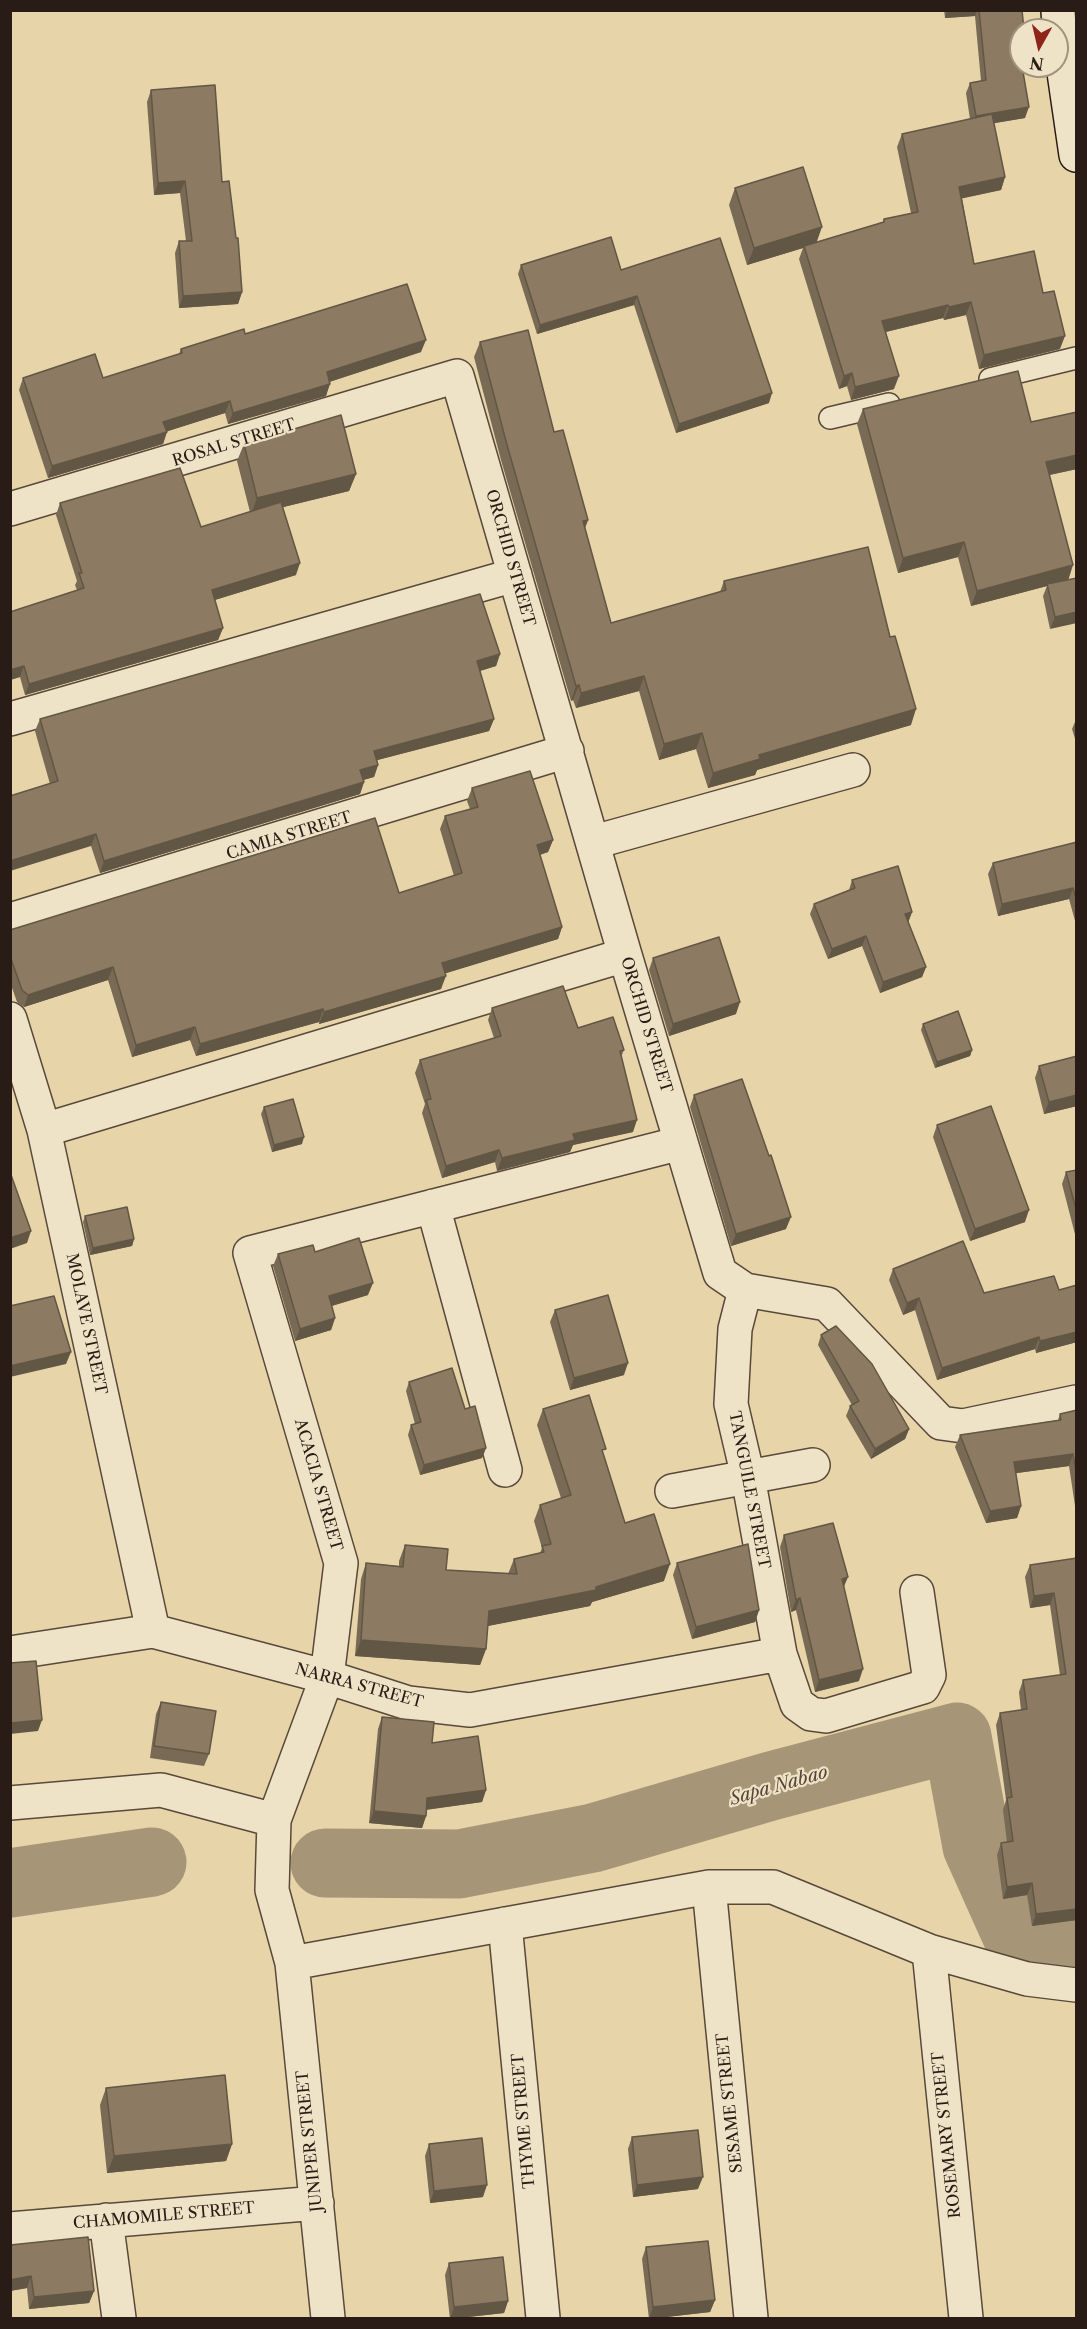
<!DOCTYPE html>
<style>
body{margin:0}
#map{position:relative;width:1087px;height:2329px;overflow:hidden;background:#e7d4a9;font-family:"Libre Caslon Text",serif}
canvas{display:block}
.frame{position:absolute;inset:0;border:12px solid #291b15;pointer-events:none}
.north{position:absolute;left:1009px;top:18px;width:60px;height:60px;box-sizing:border-box;background:#efe3c7;border:2px solid #a09380;border-radius:50%;rotate:188deg;font-size:16px;font-weight:700;line-height:24px;text-align:center;color:#291b15}
.north::after{content:'';display:block;margin:auto;width:21px;height:27px;background:#8f2418;clip-path:polygon(50% 0,100% 100%,50% 72%,0 100%)}
</style>
<div id="map">
<canvas width="1087" height="2329"></canvas>
<div class="frame"></div>
<div class="north">N</div>
</div>
<script>
const ctx = document.querySelector('canvas').getContext('2d');
ctx.lineJoin = 'round';
function trace(path, color, width, dash) {
  ctx.strokeStyle = color;
  ctx.lineWidth = width;
  ctx.lineCap = dash ? 'butt' : 'round';
  ctx.setLineDash(dash || []);
  ctx.stroke(path);
}
function paint(path, color) {
  ctx.fillStyle = color;
  ctx.fill(path, 'evenodd');
}
function label(font, color, halo, rows, align = 'center') {
  ctx.font = font + ' "Libre Caslon Text",serif';
  ctx.lineWidth = 4.5;
  ctx.setLineDash([]);
  ctx.textBaseline = 'middle';
  ctx.strokeStyle = halo;
  ctx.fillStyle = color;
  for (const [text, x, y, turn = 0] of rows) {
    ctx.save();
    ctx.translate(x, y);
    ctx.rotate((+turn || 0) * Math.PI / 180);
    ctx.textAlign = isNaN(turn) ? turn : align;
    if (halo) ctx.strokeText(text, 0, 0);
    ctx.fillText(text, 0, 0);
    ctx.restore();
  }
}
const river = new Path2D(`
 M325 1863 459 1864 593 1838 771 1786 957 1737 977 1846 1024 1951 1076 1949
 M10 1883 152 1862`);
const service = new Path2D(`
 M990 379 1076 358
 M830 418 889 404`);
const minor = new Path2D(`
 M10 509 457 376 625 955 720 1273 745 1290 827 1304 941 1423 963 1426 1076 1402
 M10 719 515 575
 M594 842 853 770
 M10 920 567 751
 M10 1019 44 1130 153 1631
 M44 1130 625 955
 M433 1206 505 1470
 M745 1290 735 1329 731 1404 748 1477 780 1654 797 1704 811 1714 826 1716 923 1687 929 1675 917 1592
 M672 1491 813 1465
 M10 1653 153 1631 327 1677 408 1703 470 1710 780 1654
 M10 1803 161 1790 274 1820
 M709 1887 751 2318
 M505 1924 543 2318
 M929 1951 966 2318
 M292 1963 709 1887H773L929 1951 1027 1979 1076 1985
 M106 2220 119 2318
 M10 2229 317 2203
 M328 2318 292 1963 272 1890 274 1820 327 1677 341 1563 250 1253 681 1143`);
const secondary = new Path2D(`
 M1058 10 1060 45 1076 155`);
const wall = new Path2D(`
 M944 10H1022L1025 118 994 123 1005 177 1001 190 962 198 974 264 1043 293 1060 349 979 369 966 315 944 320 943 318 886 332 894 389 851 400 847 386 839 389 799 259 803 248 747 265 729 205 735 188 816 242 883 222 884 219 911 213 897 147 902 134 970 119 966 93 970 83 981 81 975 16 945 18Z
 M151 90 222 182 242 292 238 304 179 308 175 253 179 241H186L180 193 154 195 147 102Z
 M521 265 621 270 769 403 676 433 634 305 537 334 518 274Z
 M245 334 421 352 329 382 326 396 228 424 225 413 167 431 163 444 48 478 19 390 23 378H103L179 354 181 349Z
 M480 342 554 432 588 520 585 528 611 623 720 592 724 581 911 725 757 770 755 775 708 788 696 749 659 760 639 691 576 708 573 700 571 701 501 460 474 357Z
 M863 409 1031 422 1077 412V469L1049 475 1068 580 1077 578 1050 629 1043 596 1047 586 971 606 958 557 898 573 857 424Z
 M244 444 356 474 349 491 283 507 296 575 215 600 223 628 218 640 25 695 20 677 10 680V612L77 590 75 585 77 581 56 515 60 503 201 527 250 512 237 461Z
 M500 654 496 666 480 671 494 719 489 731 377 760 378 765 374 777 363 780 364 782 360 794 100 873 91 846 50 784 35 731 40 719Z
 M1077 717V745L1072 729Z
 M472 788 553 840 548 852 540 855 562 927 558 939 445 973 441 989 319 1024V1022L196 1056 190 1040 132 1057 108 980 24 1007 17 1002 10 982V930L399 893 454 876 440 829 445 816 470 809 467 801Z
 M1077 842V928L1069 899 998 916 988 874 993 863Z
 M852 880 912 912 908 922 926 967 922 977 880 993 862 946 828 959 810 914 814 904 849 890Z
 M653 958 736 1014 669 1036 649 970Z
 M492 1008 578 1028 624 1050 621 1057 633 1132 573 1145 570 1152 497 1171 495 1162 442 1178 422 1113 425 1104 415 1073 420 1060 494 1038 488 1020Z
 M923 1024 972 1050 970 1056 935 1068 921 1030Z
 M1077 1056V1106L1044 1114 1035 1078 1039 1066Z
 M694 1095 786 1229 731 1246 690 1107Z
 M264 1107 302 1144 272 1152 261 1114Z
 M937 1125 1025 1222 970 1241 933 1137Z
 M1077 1170V1242L1062 1184 1066 1172Z
 M85 1216 134 1239 132 1246 90 1255 83 1222Z
 M315 1252 368 1295 332 1306 335 1318 331 1330 295 1341 273 1266 278 1254Z
 M893 1269 984 1293 1059 1290 1077 1285V1342L1036 1353 1035 1349 937 1380 915 1310 903 1315 889 1280Z
 M555 1310 624 1375 570 1390 550 1322Z
 M821 1335 909 1429 905 1439 871 1459 846 1416 850 1406 852 1405 818 1345Z
 M409 1382 465 1409 486 1448 482 1458 420 1475 408 1435 411 1425 415 1424 406 1391Z
 M543 1409 604 1455 625 1523 664 1581 592 1602 590 1606 487 1626 486 1649 480 1665 355 1656 361 1579 366 1563 399 1566V1561L405 1545 446 1570 508 1574 514 1559 540 1553 542 1548 534 1521 540 1505 561 1498 537 1425Z
 M1077 1410V1519L1069 1466 1016 1473 1021 1506 1017 1518 986 1523 955 1447 960 1435 1058 1420 1060 1414Z
 M784 1535 844 1588 859 1681 815 1692 796 1610 791 1612 780 1547Z
 M1077 1558V1920L1032 1926 1027 1895 1003 1899 997 1855 1001 1843 1007 1842 1003 1810 1006 1800 996 1725 1000 1713 1021 1710 1019 1692 1023 1680 1060 1675 1050 1605 1030 1608 1025 1577 1030 1565Z
 M677 1563 759 1610 755 1622 692 1639 673 1575Z
 M161 1702 209 1754 204 1766 150 1758 156 1714Z
 M382 1717 432 1743 486 1790 482 1802 426 1810V1816L422 1828 369 1823 378 1729Z
 M106 2088 232 2144 226 2161 107 2173 100 2105Z
 M632 2137 698 2189 633 2197 628 2149Z
 M429 2144 483 2197 430 2203 425 2156Z
 M10 2245 94 2291 89 2303 29 2309 27 2288 10 2291Z
 M646 2247 715 2300 710 2312 649 2319 642 2259Z
 M449 2263 508 2301 504 2313 450 2319 445 2275Z`);
const shadedWall = new Path2D(`
 M947 10H977L975 16 945 18Z
 M1029 107 1025 118 972 127 976 116Z
 M1005 177 1001 190 955 200 959 187Z
 M185 181 180 193 154 195 158 183Z
 M822 227 816 244 804 246 803 248 747 265 754 248Z
 M242 292 238 304 179 308 183 296Z
 M637 296 634 305 537 334 540 325Z
 M971 302 966 315 944 320 949 307Z
 M948 305 943 318 877 334 882 321Z
 M1065 336 1060 349 979 369 984 355Z
 M426 340 421 352 323 384 327 372Z
 M852 373 847 386 839 389 844 376Z
 M899 376 894 389 851 400 855 387Z
 M330 384 326 396 228 424 233 413Z
 M772 393 769 403 676 433 679 424Z
 M230 401 225 413 159 434 163 422Z
 M167 432 163 444 48 478 52 466Z
 M1077 455V469L1040 477 1046 462Z
 M356 474 349 491 251 515 257 498Z
 M588 520 582 535 583 521Z
 M964 542 958 557 898 573 903 558Z
 M300 563 296 575 208 602 212 590Z
 M1073 565 1068 581 1047 584V586L971 606 977 591Z
 M1077 612V623L1050 629 1055 617Z
 M223 628 218 640 25 695 29 684Z
 M500 654 496 666 473 673 477 661Z
 M24 666 20 677 10 680V670Z
 M644 676 639 691 576 708 581 693Z
 M579 685 573 700 571 701 576 686Z
 M916 709 911 725 757 770 755 775 708 788 713 773 759 755Z
 M494 719 489 731 370 762 374 751Z
 M702 733 696 749 659 760 664 744Z
 M378 765 374 777 356 782 360 770Z
 M364 782 360 794 100 873 104 861Z
 M96 834 91 846 10 871V861Z
 M553 840 548 852 533 857 537 845Z
 M1073 888 1069 899 998 916 1002 904Z
 M912 912 908 923 905 914Z
 M562 927 558 939 437 976 442 963Z
 M866 936 862 946 828 959 832 949Z
 M113 967 108 980 24 1007 28 995Z
 M926 967 922 977 880 993 883 982Z
 M446 976 441 989 319 1024 324 1012Z
 M740 1002 736 1014 669 1036 673 1024Z
 M323 1009 319 1022 196 1056 200 1044Z
 M195 1027 190 1040 132 1057 136 1045Z
 M972 1050 970 1056 935 1068 937 1062Z
 M1077 1095V1106L1044 1114 1049 1102Z
 M637 1120 633 1132 573 1145 570 1152 497 1171 502 1158 573 1134Z
 M304 1137 302 1144 272 1152 274 1145Z
 M499 1150 495 1162 442 1178 446 1166Z
 M1029 1210 1025 1222 970 1241 975 1229Z
 M791 1217 786 1229 731 1246 736 1234Z
 M31 1231 27 1243 10 1249V1238Z
 M134 1239 132 1246 90 1255 93 1248Z
 M373 1283 368 1295 324 1308 329 1296Z
 M919 1298 915 1310 903 1315 907 1303Z
 M335 1318 331 1330 295 1341 300 1329Z
 M1077 1332V1342L1036 1353 1040 1341Z
 M1039 1337 1035 1349 937 1380 942 1368Z
 M71 1352 66 1364 10 1377V1366Z
 M628 1363 624 1375 570 1390 574 1378Z
 M909 1429 905 1439 871 1459 875 1449Z
 M486 1448 482 1458 420 1475 424 1465Z
 M1073 1454 1069 1466 1010 1474 1014 1462Z
 M1021 1506 1017 1518 986 1523 990 1511Z
 M670 1564 664 1581 592 1602 590 1606 483 1627 489 1611 596 1587Z
 M848 1577 843 1589 842 1579Z
 M1054 1593 1050 1605 1030 1608 1034 1596Z
 M800 1598 796 1610 791 1612 796 1600Z
 M759 1610 755 1622 692 1639 696 1627Z
 M361 1640 486 1649 480 1665 355 1656Z
 M863 1669 859 1681 815 1692 819 1680Z
 M42 1720 38 1731 10 1734V1723Z
 M486 1790 482 1802 423 1810 427 1798Z
 M374 1811 426 1816 422 1828 369 1823Z
 M1032 1883 1027 1895 1003 1899 1007 1887Z
 M1077 1909V1920L1032 1926 1036 1914Z
 M232 2144 226 2161 107 2173 114 2156Z
 M703 2177 698 2189 633 2197 637 2185Z
 M487 2185 483 2197 430 2203 434 2191Z
 M31 2276 27 2288 10 2291V2280Z
 M94 2291 89 2303 29 2309 34 2297Z
 M715 2300 710 2312 649 2319 653 2307Z
 M508 2301 504 2313 450 2319 454 2307Z`);
const building = new Path2D(`
 M979 10H1022L1024 30H1021V66H1022L1029 107 976 116 970 83 986 80Z
 M215 85 222 182 229 181 236 238H238L242 292 183 296 179 241H192L185 181 158 183 151 90Z
 M992 114 1005 177 959 187 974 264 1034 251 1043 293 1054 291 1065 336 984 355 971 302 949 307 948 305 882 321 899 376 855 387 852 373 844 376 804 246 884 222V219L918 212 902 134Z
 M803 167 822 227 754 248 735 188Z
 M611 237 621 270 720 238 772 393 679 424 637 296 540 325 521 265Z
 M407 284 426 340 327 372 330 384 233 413 230 401 163 422 167 432 52 466 23 378 95 354 103 378 182 353 181 349 244 329 245 334Z
 M528 330 554 432 563 430 588 520 583 521 611 623 726 590 724 581 868 547 890 637 895 636 916 709 759 755 760 759 713 773 702 733 664 744 644 676 581 693 579 685 576 686 507 445 480 342Z
 M1018 371 1031 422 1077 412V455L1046 462 1073 565 977 591 964 542 903 558 863 409Z
 M341 415 356 474 257 498 244 444Z
 M180 468 201 527 281 502 300 563 212 590 223 628 29 684 24 666 10 670V612L84 588 79 573H82L60 503Z
 M1077 578V612L1055 617 1047 584Z
 M480 594 500 654 477 661 494 719 374 751 378 765 360 770 364 782 104 861 96 834 10 861V796L58 781 40 719Z
 M530 771 553 840 537 845 562 927 442 963 446 976 324 1012 323 1009 200 1044 195 1027 136 1045 113 967 28 995 22 990 10 956V930L375 818 399 893 462 873 445 816 478 807 472 788Z
 M1077 842V902L1073 888 1002 904 993 863Z
 M898 866 912 912 905 914 926 967 883 982 866 936 832 949 814 904 855 888 852 880Z
 M719 937 740 1002 673 1024 653 958Z
 M563 986 578 1028 613 1017 624 1050 620 1051 637 1120 573 1134 575 1140 502 1158 499 1150 446 1166 426 1100 431 1099 420 1060 501 1036 492 1008Z
 M958 1011 972 1050 937 1062 923 1024Z
 M1077 1056V1095L1049 1102 1039 1066Z
 M742 1079 769 1156 771 1155 791 1217 736 1234 694 1095Z
 M293 1099 304 1137 274 1145 264 1107Z
 M991 1106 1029 1210 975 1229 937 1125Z
 M1077 1170V1213L1066 1172Z
 M10 1172 31 1231 10 1238Z
 M127 1207 134 1239 93 1248 85 1216Z
 M359 1238 373 1283 329 1296 335 1318 300 1329 278 1254 313 1245 315 1252Z
 M963 1241 984 1293 1054 1276 1059 1290 1077 1285V1332L1040 1341 1039 1337 942 1368 919 1298 907 1303 893 1269Z
 M608 1295 628 1363 574 1378 555 1310Z
 M54 1296 71 1352 10 1366V1306Z
 M836 1326 872 1364 909 1429 875 1449 850 1406 859 1401 821 1335Z
 M452 1368 465 1409 475 1406 486 1448 424 1465 411 1425 421 1422 409 1382Z
 M589 1395 606 1449 602 1450 625 1523 654 1514 670 1564 596 1587V1590L489 1611 486 1649 361 1640 366 1563 403 1567 405 1545 448 1549 446 1570 517 1574 514 1559 544 1552 542 1546 551 1544 540 1505 571 1495 543 1409Z
 M1077 1410V1478L1073 1454 1014 1462 1021 1506 990 1511 960 1435 1061 1420 1060 1414Z
 M833 1523 848 1577 842 1579 863 1669 819 1680 800 1598 796 1600 784 1535Z
 M748 1544 759 1610 696 1627 677 1563Z
 M1077 1558V1909L1036 1914 1032 1883 1007 1887 1001 1843 1013 1841 1007 1798 1012 1797 1000 1713 1027 1709 1023 1680 1066 1674 1054 1593 1034 1596 1030 1565Z
 M36 1661 42 1720 10 1723V1663Z
 M161 1702 216 1711 209 1754 154 1746Z
 M382 1717 434 1722 432 1743 478 1736 486 1790 427 1798 426 1816 374 1811Z
 M225 2075 232 2144 114 2156 106 2088Z
 M698 2130 703 2177 637 2185 632 2137Z
 M482 2138 487 2185 434 2191 429 2144Z
 M88 2237 94 2291 34 2297 31 2276 10 2280V2245Z
 M708 2241 715 2300 653 2307 646 2247Z
 M503 2257 508 2301 454 2307 449 2263Z`);
const streetNames = [
 ["ROSAL STREET",234,443,-17],
 ["ORCHID STREET",510,558,74],
 ["CAMIA STREET",289,836,-17],
 ["ORCHID STREET",646,1025,73],
 ["MOLAVE STREET",86,1324,78],
 ["ACACIA STREET",318,1485,74],
 ["TANGUILE STREET",749,1490,79],
 ["NARRA STREET",359,1686,15],
 ["SESAME STREET",730,2103,-96],
 ["THYME STREET",524,2121,-95],
 ["ROSEMARY STREET",947,2135,-96],
 ["JUNIPER STREET",310,2141,-96],
 ["CHAMOMILE STREET",164,2216,-5]
];
const waterNames = [
 ["Sapa Nabao",779,1786,-16]
];
trace(river, '#a69577', 69);
trace(service, '#58493a', 24);
trace(minor, '#58493a', 36);
trace(secondary, '#291b15', 36);
trace(service, '#efe3c7', 21);
trace(minor, '#efe3c7', 33);
trace(secondary, '#efe3c7', 33);
paint(wall, '#786a54');
paint(shadedWall, '#625645');
paint(building, '#8c7b62');
trace(building, '#625645', 1.5);
label('16px', '#291b15', '#efe3c7', streetNames);
label('italic 18px', '#554637', '#efe3c7', waterNames);
</script>
